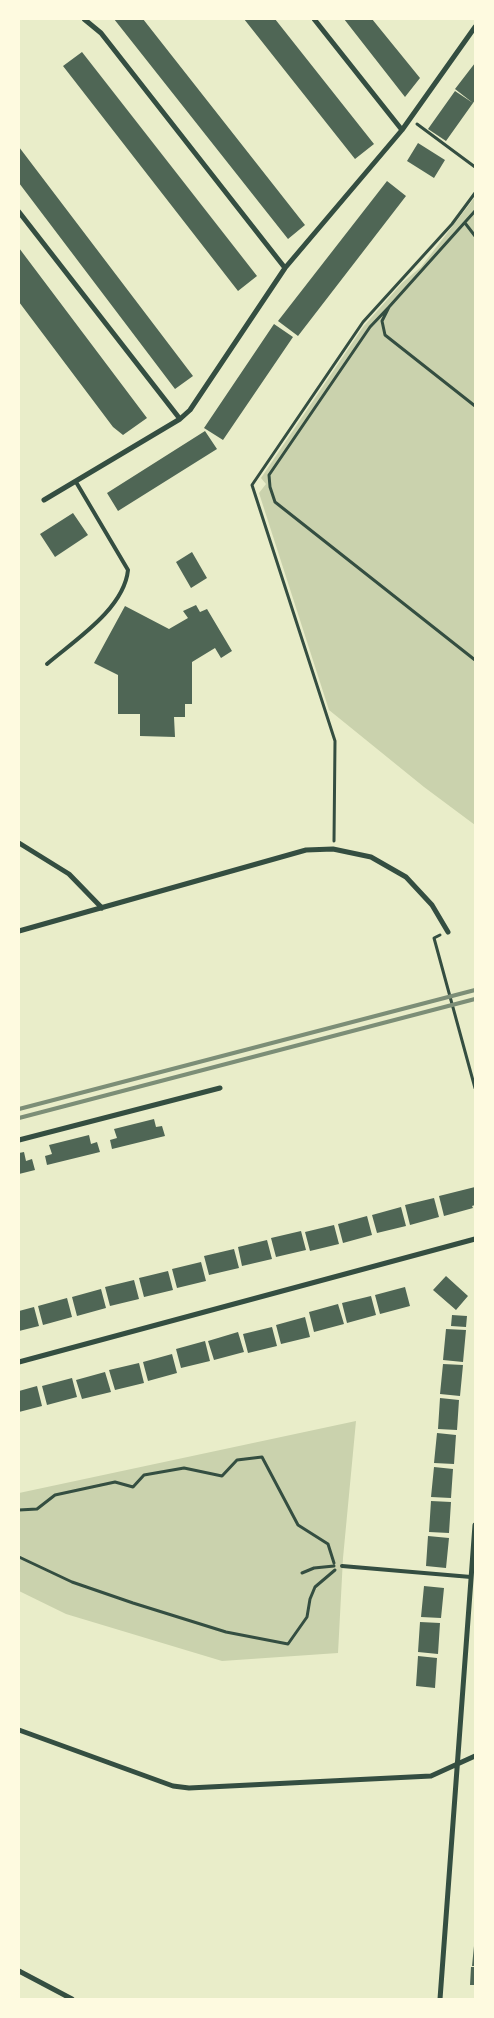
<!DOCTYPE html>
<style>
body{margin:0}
#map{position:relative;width:494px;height:2018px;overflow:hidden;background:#e9edc9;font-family:"Titillium Web",sans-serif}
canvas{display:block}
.frame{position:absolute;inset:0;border:20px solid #fefae0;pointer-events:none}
</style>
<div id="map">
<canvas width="494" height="2018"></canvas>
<div class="frame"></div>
</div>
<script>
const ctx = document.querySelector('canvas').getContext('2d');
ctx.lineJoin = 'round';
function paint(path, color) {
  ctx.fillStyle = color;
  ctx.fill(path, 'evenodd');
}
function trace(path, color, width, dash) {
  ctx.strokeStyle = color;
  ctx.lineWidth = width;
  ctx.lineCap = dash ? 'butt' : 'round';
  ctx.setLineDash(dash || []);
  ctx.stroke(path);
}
const green = new Path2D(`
 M475 197V825L424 787 329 710 259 493 266 484 261 478 363 327 402 283 421 267Z
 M356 1421 343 1558 338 1653 222 1661 66 1614 19 1591V1493Z`);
const building = new Path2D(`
 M114 19H143L305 225 288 239Z
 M244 19H275L374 144 355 159Z
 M344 19H372L420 78 405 97Z
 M82 52 257 276 238 291 63 66Z
 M475 63V100L473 103 455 89Z
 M455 91 473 103 446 141 428 129Z
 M418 143 445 160 434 178 407 161Z
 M19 147 193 376 175 389 19 183Z
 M387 181 406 196 298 336 278 321Z
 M19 248 147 418 123 435 113 427 19 302Z
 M274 324 293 337 223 440 204 428Z
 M205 431 217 449 118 511 107 493Z
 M73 513 88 535 55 557 40 534Z
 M192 552 207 578 191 588 176 562Z
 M196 605 200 612 207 609 232 651 221 658 215 648 192 662V704H185V717H174L175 737 140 736V714H118V675L94 663 125 606 169 629 188 618 183 611Z
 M154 1119 156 1127 162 1126 165 1136 112 1149 110 1140 117 1138 114 1129Z
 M89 1135 91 1144 97 1142 100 1152 47 1165 45 1156 52 1154 49 1145Z
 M24 1152 26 1161 32 1159 35 1170 19 1174V1153Z
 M475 1187V1205L472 1206 473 1208 444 1216 439 1196Z
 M434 1198 439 1217 410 1225 405 1205Z
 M401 1207 406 1226 377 1233 372 1215Z
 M367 1216 372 1235 343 1243 338 1224Z
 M334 1225 339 1244 310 1251 305 1232Z
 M301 1231 306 1250 276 1257 271 1238Z
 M267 1240 272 1259 242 1266 238 1247Z
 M234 1249 239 1268 209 1275 204 1256Z
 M201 1262 206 1281 177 1288 172 1269Z
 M168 1271 173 1290 144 1297 139 1278Z
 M446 1276 468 1296 456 1310 433 1290Z
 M134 1280 139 1299 110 1306 105 1287Z
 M405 1287 410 1306 380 1314 375 1295Z
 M101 1289 106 1308 77 1316 72 1297Z
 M371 1296 376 1315 347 1323 342 1303Z
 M67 1298 72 1317 43 1325 38 1306Z
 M338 1304 344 1324 314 1332 309 1312Z
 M34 1307 39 1326 19 1331V1311Z
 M452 1315 467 1316 466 1327 451 1326Z
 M305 1317 310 1337 281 1344 276 1325Z
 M272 1327 277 1346 248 1353 243 1334Z
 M446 1329 466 1330 463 1362 443 1360Z
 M238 1332 244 1352 214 1360 208 1341Z
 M205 1341 210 1361 181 1368 176 1349Z
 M172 1354 177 1373 148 1381 143 1362Z
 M139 1363 144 1383 115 1390 109 1370Z
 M443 1364 463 1365 460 1396 440 1394Z
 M105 1372 111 1392 82 1399 76 1380Z
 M72 1378 77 1397 47 1405 42 1386Z
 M37 1386 42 1406 19 1412V1391Z
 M440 1398 459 1400 457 1430 438 1429Z
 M437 1433 456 1435 454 1464 434 1463Z
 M434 1467 453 1469 451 1498 431 1497Z
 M431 1501 451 1502 449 1533 429 1532Z
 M428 1536 449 1538 446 1568 426 1566Z
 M424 1586 444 1588 441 1618 421 1617Z
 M420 1622 440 1623 438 1654 418 1652Z
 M418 1656 437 1658 435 1688 416 1686Z
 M474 1946H475V1966H472Z
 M471 1967H475V1985H470Z`);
const path = new Path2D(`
 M417 124 475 167
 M475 211 389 307 382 321 385 335 475 406
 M465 223 475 236
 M389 307 370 327 269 475 270 487 275 502 475 660
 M334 841 335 741 252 485 363 322 452 224 475 193
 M440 935 434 938 475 1088
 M19 1510 37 1509 55 1495 115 1482 133 1487 144 1475 184 1468 222 1476 237 1460 262 1457 298 1525 328 1544 334 1563
 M19 1557 72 1582 133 1603 226 1632 288 1644 307 1617 310 1599 315 1587 335 1570
 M302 1573 314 1568 334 1566`);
const service = new Path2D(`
 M47 664C75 640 124 609 128 570L76 482
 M342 1566 471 1577`);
const minor = new Path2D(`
 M84 19 101 33 285 268
 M314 19 402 130
 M19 212 180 419
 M44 500 180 419 190 410 285 268 402 130 475 27
 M19 843 69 874 102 908
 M19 931 306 850 333 849 371 857 406 877 432 905 448 932
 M19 1140 220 1088
 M19 1362 475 1239
 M19 1730 173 1786 189 1788 431 1776 475 1756
 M19 1971 72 1999
 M440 1999 475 1525`);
const rail = new Path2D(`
 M19 1109 475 990
 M19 1118 475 999`);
paint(green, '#cad2ad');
paint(building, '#4f6655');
trace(path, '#344e41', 3);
trace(service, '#344e41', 4);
trace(minor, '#344e41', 5);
trace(rail, '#7c8e77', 4);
</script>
